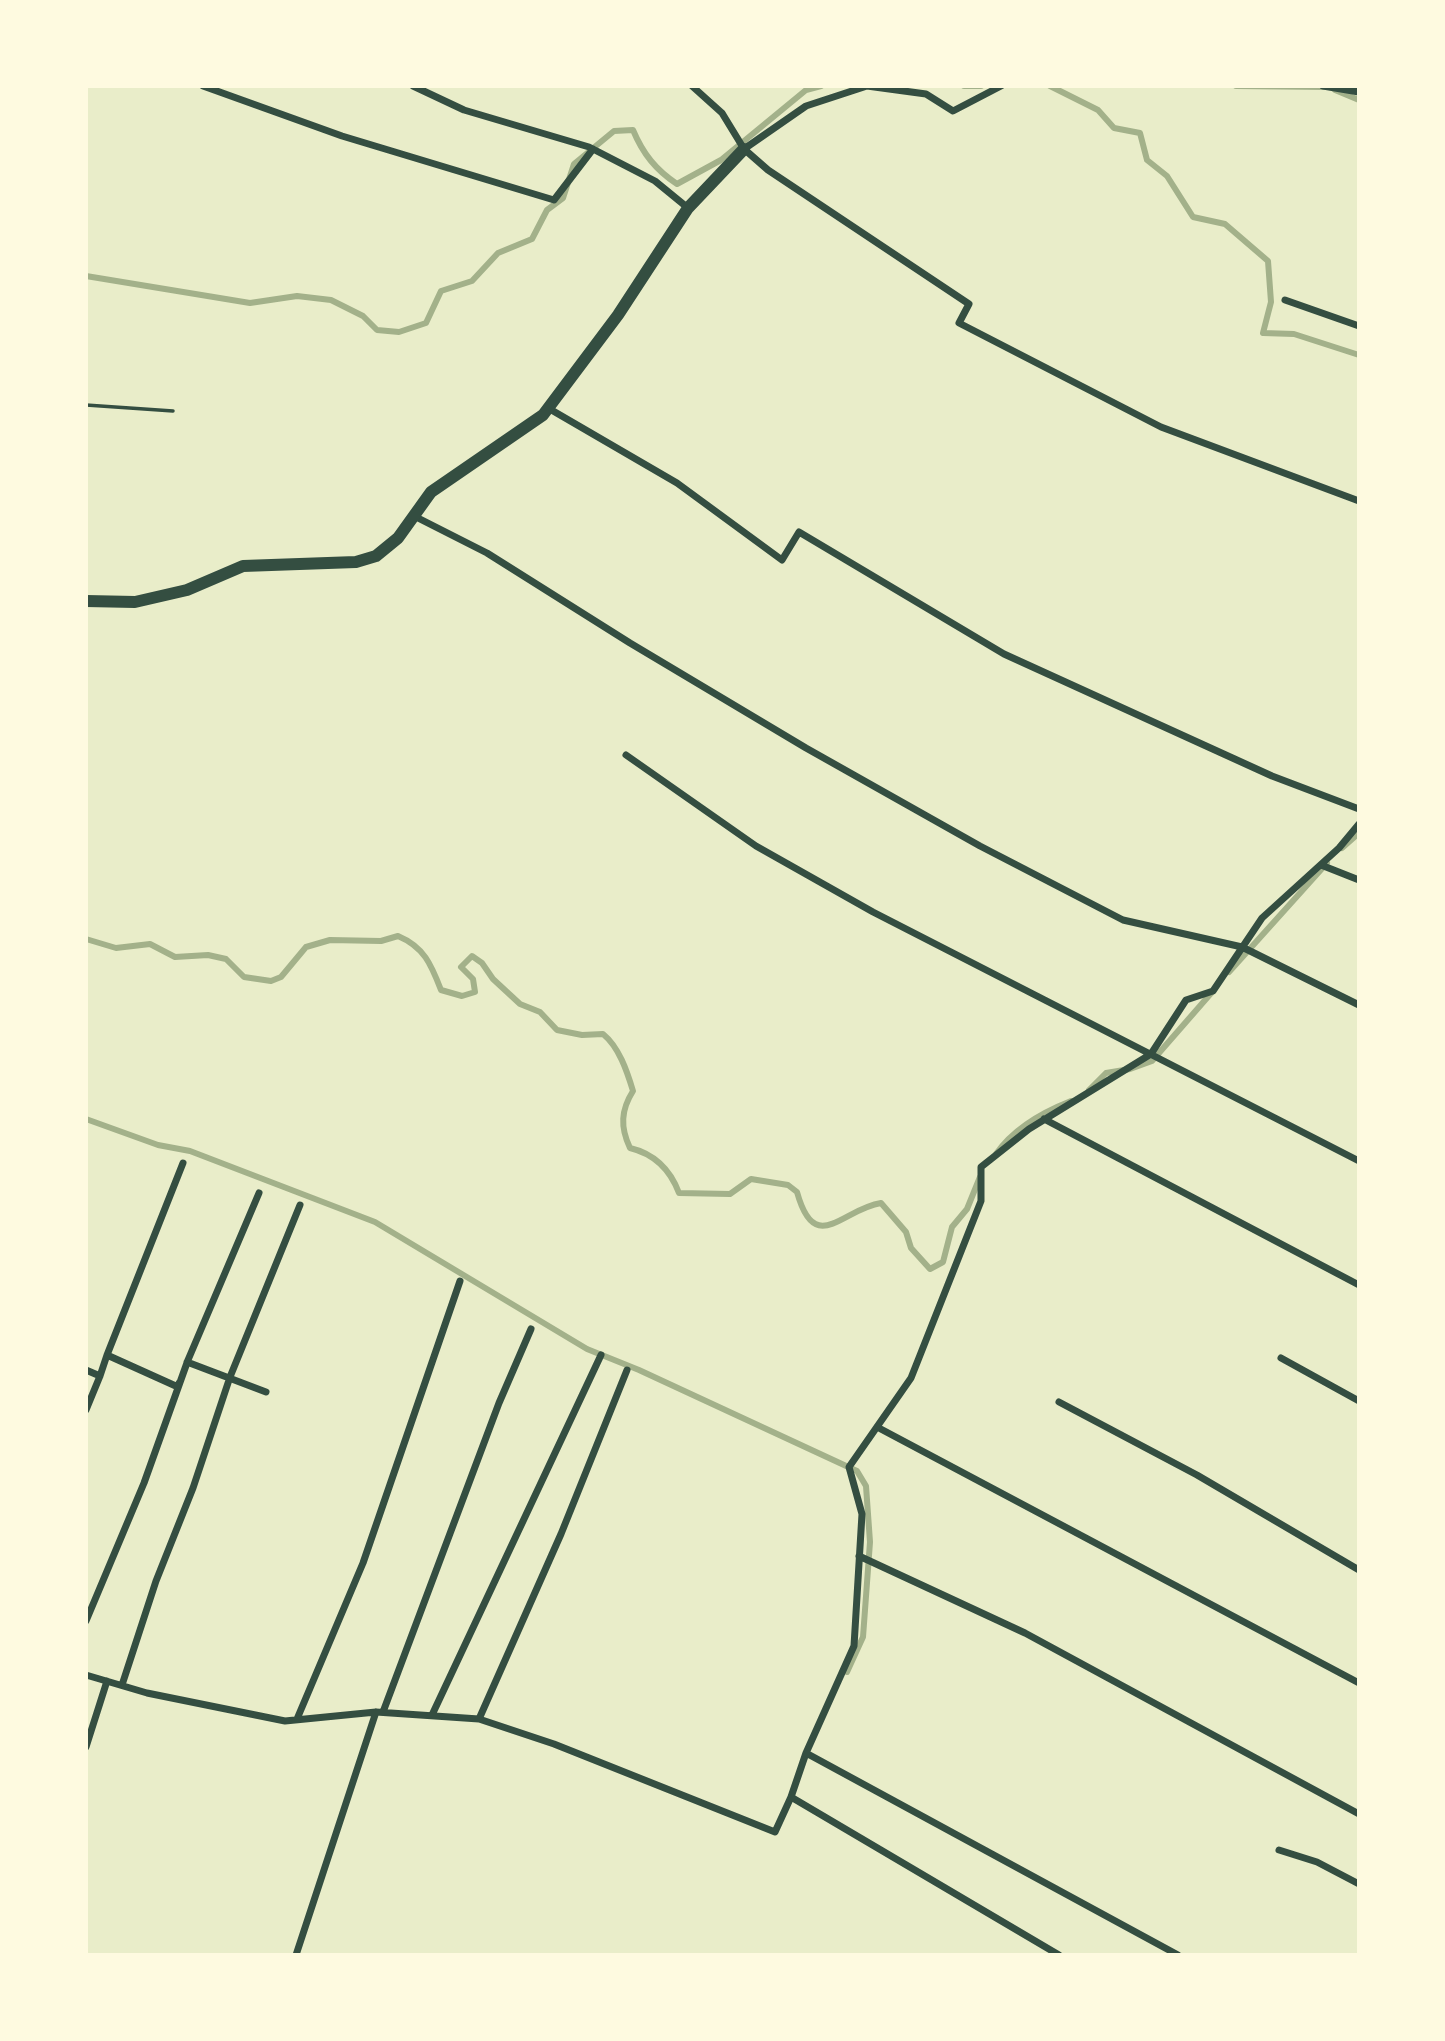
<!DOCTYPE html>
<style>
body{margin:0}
#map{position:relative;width:1445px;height:2041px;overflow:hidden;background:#e9edc9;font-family:Lato,sans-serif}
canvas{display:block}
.frame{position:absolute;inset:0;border:88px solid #fefae0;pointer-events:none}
</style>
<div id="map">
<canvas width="1445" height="2041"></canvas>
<div class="frame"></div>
</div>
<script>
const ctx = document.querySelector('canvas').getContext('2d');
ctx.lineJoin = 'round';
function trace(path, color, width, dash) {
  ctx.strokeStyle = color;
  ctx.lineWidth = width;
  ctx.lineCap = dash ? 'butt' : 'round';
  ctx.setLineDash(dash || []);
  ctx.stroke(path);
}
const stream = new Path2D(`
 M964 86H981
 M1050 86 1098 110 1114 128 1140 133 1147 160 1167 176 1193 217 1225 224 1268 261 1271 302 1263 333 1294 334 1359 355
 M1236 86 1325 87
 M1335 90 1359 100
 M86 276 250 303 297 296 331 300 363 316 377 330 399 332 426 323 441 291 472 281 498 253 532 239 547 210 563 198 574 164 614 131 633 130C643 154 656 170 677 184L721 160 806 90 821 86
 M1342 848 1359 833
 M86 939 116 948 150 944 175 957 208 955 226 959 244 977 271 981 281 977 306 947 330 940 381 941 398 936C424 947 431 964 441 990L462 996 475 992 473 979 461 967 472 956 482 963 493 979 520 1004 540 1012 557 1030 582 1035 603 1034C619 1047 627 1071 633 1091 621 1110 620 1127 630 1148 655 1154 670 1169 679 1193L730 1194 751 1179 788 1185 797 1192C815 1257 842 1209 881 1203L906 1232 911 1248 930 1269 943 1262 952 1227 967 1209 980 1177
 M1229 972 1327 863
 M1089 1090 1106 1073 1130 1069 1152 1061 1213 991
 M86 1119 158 1145 190 1151 375 1222 587 1349 639 1370 857 1471 866 1486 870 1542 863 1637 847 1672
 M996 1154C1014 1128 1043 1112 1071 1101`);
const path = new Path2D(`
 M86 405 173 411`);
const minor = new Path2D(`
 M203 86 342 136 554 200 593 149
 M413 86 464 110 589 147 655 181 688 208
 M692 86 722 113 744 149 768 170 969 304 959 323 1161 427 1359 501
 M1323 86 1359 92
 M744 149 806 106 867 86 926 94 953 111 1001 86
 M1285 300 1359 326
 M548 408 677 483 782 560 799 532 1004 654 1272 776 1359 809
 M414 516 487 553 630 643 806 748 980 846 1123 920 1242 947 1359 1005
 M626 755 756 846 873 912 1359 1161
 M1321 865 1359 880
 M1044 1119 1359 1285
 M107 1355 183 1163
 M1281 1358 1359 1401
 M187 1362 266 1392
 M86 1370 100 1376 107 1355 178 1387 179 1383
 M1059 1402 1197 1475 1359 1570
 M86 1410 100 1376
 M877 1427 1359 1683
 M859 1556 1025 1633 1359 1814
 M86 1621 144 1483 188 1360 259 1193
 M86 1675 147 1693 285 1721 376 1712 479 1719 554 1744 775 1832 791 1797 1059 1955
 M122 1685 156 1581 193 1488 230 1377 300 1205
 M383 1712 499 1403 531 1329
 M432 1715 601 1355
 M297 1719 363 1563 460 1281
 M479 1719 561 1534 627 1370
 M86 1747 107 1681
 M806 1753 1178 1955
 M791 1797 806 1753 854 1646 862 1514 849 1467 911 1378 981 1201V1167L1029 1129 1151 1054 1186 1000 1213 991 1262 918 1339 848 1359 824
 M1279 1850 1317 1862 1359 1884
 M296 1955 376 1712`);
const tertiary = new Path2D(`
 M86 601 135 602 187 590 243 566 356 562 376 556 398 538 431 492 543 415 618 315 688 208 744 149`);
trace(stream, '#a3b18a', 6);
trace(path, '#344e41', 3.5);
trace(minor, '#344e41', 7);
trace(tertiary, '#344e41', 12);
</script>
